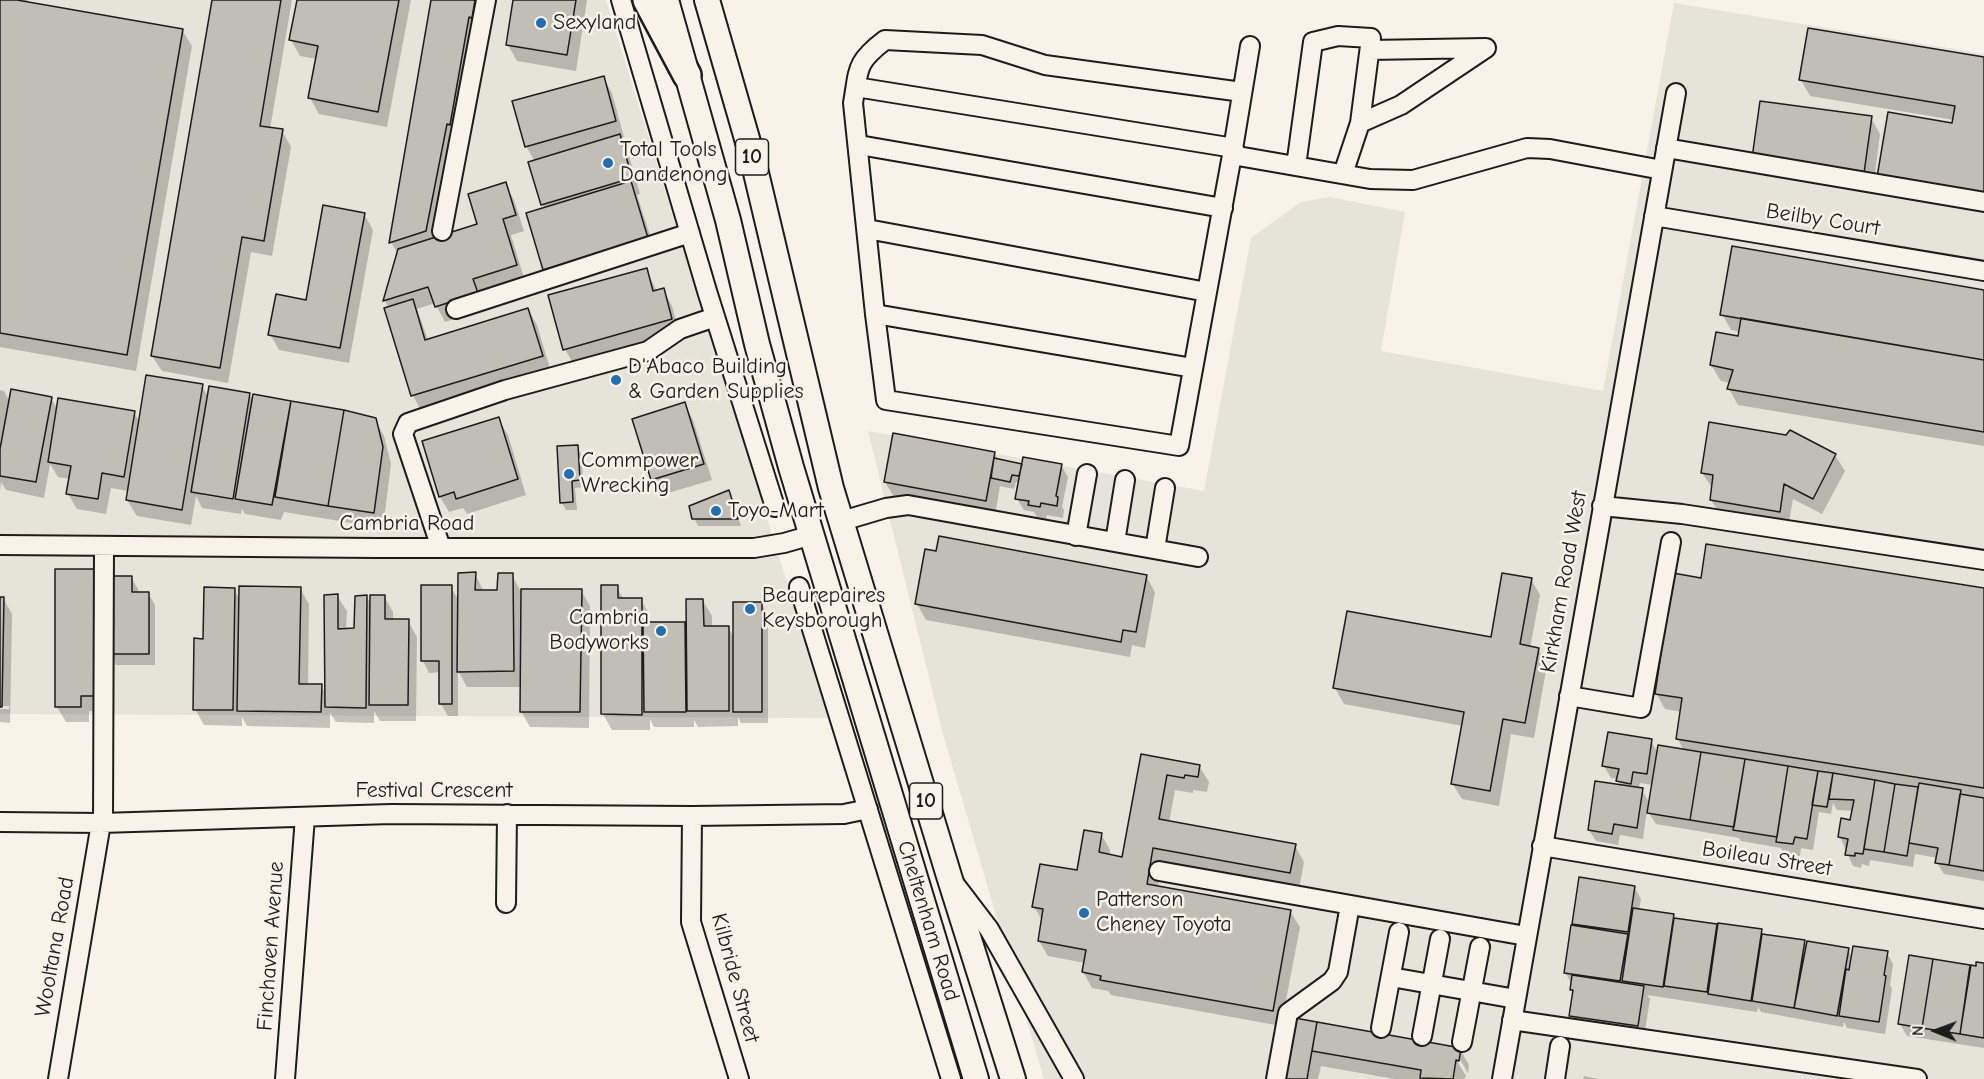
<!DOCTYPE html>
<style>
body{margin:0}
#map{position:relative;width:1984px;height:1079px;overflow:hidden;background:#f7f3e8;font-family:"Comic Neue",sans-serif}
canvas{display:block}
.north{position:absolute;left:1906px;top:1001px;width:60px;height:60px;-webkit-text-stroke:4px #f7f3e8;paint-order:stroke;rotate:271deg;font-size:16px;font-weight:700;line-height:24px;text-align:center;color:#1c1c1c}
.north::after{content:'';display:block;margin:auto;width:21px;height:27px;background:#1c1c1c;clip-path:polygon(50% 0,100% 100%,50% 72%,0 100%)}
</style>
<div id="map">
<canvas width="1984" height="1079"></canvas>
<div class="north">N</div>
</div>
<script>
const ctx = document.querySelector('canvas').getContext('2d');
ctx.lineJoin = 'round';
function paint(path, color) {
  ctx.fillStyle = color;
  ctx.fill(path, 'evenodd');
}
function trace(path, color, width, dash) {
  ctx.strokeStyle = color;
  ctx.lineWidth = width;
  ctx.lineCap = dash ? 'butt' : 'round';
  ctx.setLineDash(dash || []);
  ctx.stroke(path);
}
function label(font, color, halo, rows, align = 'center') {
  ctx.font = font + ' "Comic Neue",sans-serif';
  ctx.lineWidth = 5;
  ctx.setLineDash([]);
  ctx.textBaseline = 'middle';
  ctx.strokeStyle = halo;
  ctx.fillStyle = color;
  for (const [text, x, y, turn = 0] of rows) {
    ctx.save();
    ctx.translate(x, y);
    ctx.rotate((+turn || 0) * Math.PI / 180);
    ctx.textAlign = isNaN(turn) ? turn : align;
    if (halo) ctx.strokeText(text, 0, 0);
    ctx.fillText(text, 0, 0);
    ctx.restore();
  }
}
const built = new Path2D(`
 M0 0H606L829 718 0 714Z
 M1674 3 1984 54V1079H1044L943 734 868 431 1204 491 1251 238 1301 202 1329 197 1405 212 1381 351 1603 391Z`);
const shadow = new Path2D(`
 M0 0H28L27 3 182 30 192 46 136 371 0 347Z
 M213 0H292L270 129 282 131 291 147 272 256 251 252 228 383 162 371 152 356Z
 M298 0H411L387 127 319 114 310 98 317 59 300 56 291 40Z
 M433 0H486L436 238 479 225 505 184 514 200 524 231 511 235 525 281 481 295 485 309 445 322 435 303 417 309 428 340 528 309 537 325 551 372 422 412 413 396 386 309 389 308 385 301 398 254 391 242Z
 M515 0H587L576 71 517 61 508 45Z
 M1984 59 1953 125 1954 120 1810 96 1801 80Z
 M603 77 612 93 624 137 620 138 628 152 640 194 637 195 656 254 553 285 544 269 545 209 542 204 534 160 526 146Z
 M1871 118 1880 134 1873 189 1763 174 1754 158Z
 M364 214 373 230 349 363 279 350 270 334 307 301Z
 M646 269 657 292 663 290 672 306 680 335 574 365 565 349Z
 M1984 291V446L1738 405 1729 389 1731 383 1721 381 1711 365 1740 338 1741 332 1731 330 1722 314Z
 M202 386 208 397 249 394 253 401 254 396 344 411 375 420 384 436 391 464 383 528 284 512 281 520 245 514 242 509 241 514 202 508 196 496 191 525 137 516 127 500 129 491 111 488 106 514 77 509 68 494 70 479 58 477 50 464 44 498 6 490 1 482 0 491V390L4 391 10 402 51 398 58 410 134 413 140 422ZM202 492 241 499 240 501 202 495Z
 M684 404 693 420 712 480 661 495 652 480 634 420Z
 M498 419 508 435 526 495 467 514 463 508 449 512 440 497Z
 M1710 423 1835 455 1845 471 1822 514 1793 499 1788 527 1721 516 1711 500 1713 489 1702 473Z
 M577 446 581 454 584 487 575 488 577 510H566L562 503Z
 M994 453 999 461 1021 465H1061L1068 477 1062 507 1064 510 1063 518 1047 515 1046 519 1037 517 1034 512 1024 510 1017 499 1020 482H1016L1014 489 1000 486 995 516 894 497 885 482Z
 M729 492 741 526H698L694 518Z
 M93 570 102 586 103 711H89V722H66L57 707Z
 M475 574 484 592 499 591 512 575 520 590H581L590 606 589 728 530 727 521 711V687H467L458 671V716H448L441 704V672L429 673 423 661 451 587 459 601Z
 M1146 576 1155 592 1145 648 1132 645 1130 657 926 620 917 604Z
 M131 577 138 589V593H148L155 605V665H116L110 653Z
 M1531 579 1540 595 1530 648 1538 649 1547 665 1534 738 1511 734 1499 806 1462 799 1452 783 1463 726 1344 704 1335 688 1492 639Z
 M1703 579 1984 589V881L1944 874 1937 863 1938 858 1915 854 1913 867 1870 860 1869 866 1862 864 1861 868 1853 866 1840 837 1852 821 1854 811 1837 810 1833 803 1831 814 1819 812 1813 850 1801 848 1800 856 1784 853 1781 848 1741 841 1739 838 1656 824 1647 810 1643 839 1620 835 1618 845 1596 841 1589 830 1621 786 1618 779 1611 778 1604 766 1651 741 1658 753 1684 751 1678 739 1682 712 1665 709 1656 693ZM1640 783 1653 785 1650 804 1642 790 1638 789Z
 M617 587 624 600H641L650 616V623H684L688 630 703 601 712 616V627H728L734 638 761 603 768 615V723H741L738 717V726L698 727 694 720V727H654L650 719V730H612L603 714Z
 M300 588 309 604 308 685H321L326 695 337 596 347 611 346 630H356L367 597 371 605 384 596 393 612V621H408L417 637 416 721H380L374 711V723L336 722 330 713V728L247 726 242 717V726L204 725 195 709 205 640 234 589 240 600Z
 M0 598H3L12 614 10 723 0 722V709H9V706H0Z
 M1142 755 1199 766 1209 782 1207 792 1193 790V793L1175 790 1169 823 1295 846 1304 862 1299 889 1162 864 1158 887 1290 911 1300 927 1281 1026 1111 995 1108 991 1092 988 1083 972 1085 963 1048 956 1039 941 1043 922 1034 907 1078 872 1101 834 1110 850 1109 856 1124 859Z
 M1634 887 1641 899 1639 910 1673 915 1676 919 1761 931 1764 936 1804 942 1807 947 1848 949 1852 958 1887 953 1893 964 1890 985 1892 989 1885 1034 1847 1028 1844 1022 1843 1027 1761 1012 1758 1007 1757 1012 1647 995 1650 999 1644 1037 1577 1027 1571 1015 1574 994 1571 989 1572 984 1565 972 1575 927 1573 924Z
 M1911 957 1971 967H1977L1984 964V1048L1907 1036 1900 1024Z
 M1296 1020 1460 1049 1469 1065 1468 1073 1461 1061H1457L1466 1076 1464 1079H1394L1321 1066 1318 1079H1286Z
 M1584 1076 1599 1079H1583Z`);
const building = new Path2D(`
 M0 0H17L183 29 127 355 0 333Z
 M212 0H281L260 126 283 129 264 241 242 237 220 368 151 356Z
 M297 0H399L378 112 308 98 318 46 289 40Z
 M431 0H475L472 18 469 17 450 125 447 124 426 231 389 243Z
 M513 0H576L567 55 506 45Z
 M1808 28 1984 57V195L1877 177 1888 112 1952 123 1955 106 1799 80Z
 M604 76 616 121 525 147 512 101Z
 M1760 101 1872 116 1864 173 1752 158Z
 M620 134 632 178 541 205 528 162Z
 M631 181 648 238 543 270 526 213Z
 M506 182 516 215 503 219 517 265 473 279 478 293 435 307 428 287 383 301 398 249 477 224 468 194Z
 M323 205 365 213 340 348 268 335 276 294 306 300Z
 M1732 246 1984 290V360L1720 315Z
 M647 268 653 291 664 288 672 319 563 350 548 295Z
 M413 299 425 340 528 308 543 356 411 396 384 308Z
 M1741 318 1984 360V432L1727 389 1733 370 1710 365 1716 332 1738 336Z
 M146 375 203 384 182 510 126 500Z
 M209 386 250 393 233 499 191 492Z
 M11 389 52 397 36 482 0 476V449Z
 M253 394 291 401 272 505 235 499Z
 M58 398 135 411 124 477 102 473 98 499 66 494 71 466 48 462Z
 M291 401 344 410 328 506 275 497Z
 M685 402 704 464 651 480 632 419Z
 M344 410 376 418 383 447 374 513 328 506Z
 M499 417 518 479 456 499 454 492 439 497 422 441Z
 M1709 422 1786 435 1790 430 1836 454 1813 499 1784 484 1780 512 1710 500 1713 475 1701 473Z
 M893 433 995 452 986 501 884 482Z
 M578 445 580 480 572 481 573 502 560 503 557 446Z
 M1023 457 1062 464 1056 496 1058 497 1057 506 1041 503 1040 507 1028 505 1029 501 1015 499Z
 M994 458 1022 464 1019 476 1012 475 1010 482 991 478Z
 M729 490 738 519H692L689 506Z
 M939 536 1147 575 1136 632 1123 630 1121 642 915 604 925 549 936 551Z
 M1706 544 1984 588V788L1676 739 1682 698 1655 694 1673 573 1701 578Z
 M55 569H94V696H81V707H55Z
 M476 572 475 590H497L498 573H513L514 671 457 672 458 573Z
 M1502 573 1532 578 1520 644 1539 648 1525 723 1503 719 1490 791 1451 784 1464 712 1333 688 1347 611 1491 637Z
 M109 576H132V592H149V654H108Z
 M421 585H452V704H439V661H421Z
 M601 585H618V598H642V715L601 714Z
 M239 586 301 587 299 684H322L321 712 237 711Z
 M204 587 235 588 233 710H193L194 638 203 639Z
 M521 589H582L580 712H520Z
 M338 594V629L354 628 355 596 367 595 366 708 325 707 324 595Z
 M370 595H385V619H409L408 705H369Z
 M0 597H4L2 707H0Z
 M686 599H703L704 626H729V711H687Z
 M733 602H762V712H733Z
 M643 622H685L686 712H644Z
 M1608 732 1652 739 1647 774 1633 772 1631 784 1616 781 1619 769 1602 766Z
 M1658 745 1701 752 1690 820 1647 813Z
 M1701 752 1745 759 1734 827 1690 820Z
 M1141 754 1200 765 1198 777 1185 775 1184 778 1167 775 1159 819 1296 844 1290 873 1153 848 1147 884 1291 910 1273 1011 1100 980 1101 976 1082 972 1086 950 1038 941 1043 909 1032 907 1040 864 1077 870 1084 830 1102 833 1099 852 1122 857Z
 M1745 759 1788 766 1777 837 1733 830Z
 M1788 766 1818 771 1807 839 1795 837 1793 844 1776 842Z
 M1818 771 1833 773 1827 807 1812 805Z
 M1833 773 1875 780 1863 854 1855 853V856L1845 855 1848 839 1838 837 1841 818 1850 820 1854 800 1829 799Z
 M1875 780 1895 784 1884 852 1864 849Z
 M1595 781 1643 788 1637 828 1614 824 1612 834 1588 830Z
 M1919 783 1961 790 1949 865 1935 863 1938 848 1909 843Z
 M1895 784 1918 787 1907 856 1884 852Z
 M1960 794 1984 798V871L1949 865Z
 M1579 877 1635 886 1628 932 1572 924Z
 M1633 908 1674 914 1663 987 1622 981Z
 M1674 918 1717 924 1707 992 1664 986Z
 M1718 923 1762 929 1751 1001 1708 994Z
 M1571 925 1628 934 1620 981 1564 973Z
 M1762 934 1805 940 1794 1008 1752 1001Z
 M1807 941 1849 948 1837 1016 1794 1008Z
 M1853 946 1888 951 1884 975 1886 976 1879 1022 1839 1016 1846 969 1849 970Z
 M1909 955 1933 959 1922 1028 1898 1024Z
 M1933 959 1970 965 1960 1034 1922 1028Z
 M1976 962 1984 963V1038L1960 1034 1971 965 1976 966Z
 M1572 975 1644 986 1638 1026 1569 1016 1573 990H1570Z
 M1295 1018 1317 1022 1307 1079H1284Z
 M1317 1022 1461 1048 1459 1061 1456 1060 1453 1079 1420 1078 1421 1070 1312 1051Z`);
const minor = new Path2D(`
 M621 0 707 291 775 507
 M1370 50 1486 48
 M856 87 1234 148
 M1242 92 1045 65 982 45 885 40C855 63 859 69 853 103L875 314 886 400 1179 446 1232 155 1250 46
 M1360 123 1401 105 1486 48
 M859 145 1223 208
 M1666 148 1984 202
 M1232 155 1370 179 1413 180 1527 148 1550 149 1662 170
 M1296 166 1313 42 1338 36 1371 38 1360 123 1343 174
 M1654 216 1984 271
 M867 229 1207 292
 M442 231 486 0
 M456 309 690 233
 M875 314 1193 368
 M1602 506 1682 514 1984 560
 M842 521 886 508 908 505 1198 557
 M1076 536 1087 474
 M1115 542 1125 480
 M0 545 376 548H754L784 543 812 535
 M441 548 403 434 408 423 505 390 648 351 680 329 715 317
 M1155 549 1165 488
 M799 587 951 1079
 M1569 696 1641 708 1671 542
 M692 816 691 922 739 1079
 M0 822 101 823 391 814 692 816 844 814 868 809
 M103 823 104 546
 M1542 846 1984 919
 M1159 871 1526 936
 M957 887 989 929 1074 1079
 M506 903 507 814
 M1391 977 1516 999
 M1512 1020 1917 1079
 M1381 1028 1399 932
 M1422 1036 1440 939
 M1462 1042 1480 947
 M58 1079 101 823
 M285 1079 305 817
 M1276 1079 1288 1013 1332 981 1338 972 1350 905
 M1502 1079 1676 93
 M1555 1079 1560 1046`);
const major = new Path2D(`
 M666 0 728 220 757 344 791 467 976 1079
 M707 0 752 156 831 488 949 876 1013 1079`);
const highway = new Path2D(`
 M647 0 687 75`);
const markers = [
 [541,23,6,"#1f6fb2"],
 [608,163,6,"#1f6fb2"],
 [616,380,6,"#1f6fb2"],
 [569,474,6,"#1f6fb2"],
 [716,511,6,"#1f6fb2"],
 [750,609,6,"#1f6fb2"],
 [661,631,6,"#1f6fb2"],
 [1084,913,6,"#1f6fb2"]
];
const shields = [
 [752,157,33],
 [926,801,33]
];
const shieldNames = [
 ["10",752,157],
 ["10",926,801]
];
const poiNames = [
 ["Sexyland",553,23],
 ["Total Tools",620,150],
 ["Dandenong",620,175],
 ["D'Abaco Building",628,367],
 ["& Garden Supplies",628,392],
 ["Commpower",581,461],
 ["Wrecking",581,486],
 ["Toyo-Mart",728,511],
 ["Beaurepaires",762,596],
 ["Keysborough",762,621],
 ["Cambria",649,618,"right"],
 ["Bodyworks",649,643,"right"],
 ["Patterson",1096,900],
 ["Cheney Toyota",1096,925]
];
const streetNames = [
 ["Beilby Court",1823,220,9],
 ["Cambria Road",407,524],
 ["Kirkham Road West",1564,582,-80],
 ["Festival Crescent",434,791],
 ["Boileau Street",1767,859,9],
 ["Cheltenham Road",928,921,73],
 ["Finchaven Avenue",271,946,-86],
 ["Wooltana Road",55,947,-80],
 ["Kilbride Street",735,978,75]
];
paint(built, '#e6e3d9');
paint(shadow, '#0003');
paint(building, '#c0beb5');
trace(building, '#1c1c1c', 1.5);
trace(minor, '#1c1c1c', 22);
trace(major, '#1c1c1c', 28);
trace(highway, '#1c1c1c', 32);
trace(minor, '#f7f3e8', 18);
trace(major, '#f7f3e8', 24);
trace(highway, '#f7f3e8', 27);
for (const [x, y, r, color] of markers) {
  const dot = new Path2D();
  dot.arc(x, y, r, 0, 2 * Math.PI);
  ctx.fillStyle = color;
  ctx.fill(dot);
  trace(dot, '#f7f3e8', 2);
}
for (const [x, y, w] of shields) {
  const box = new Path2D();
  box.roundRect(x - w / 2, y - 18, w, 36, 4.5);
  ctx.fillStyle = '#f7f3e8';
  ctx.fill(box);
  trace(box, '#1c1c1c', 1.5);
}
label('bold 21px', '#1c1c1c', null, shieldNames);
label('22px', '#1c1c1c', '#f7f3e8', poiNames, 'left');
label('22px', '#1c1c1c', '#f7f3e8', streetNames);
</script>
